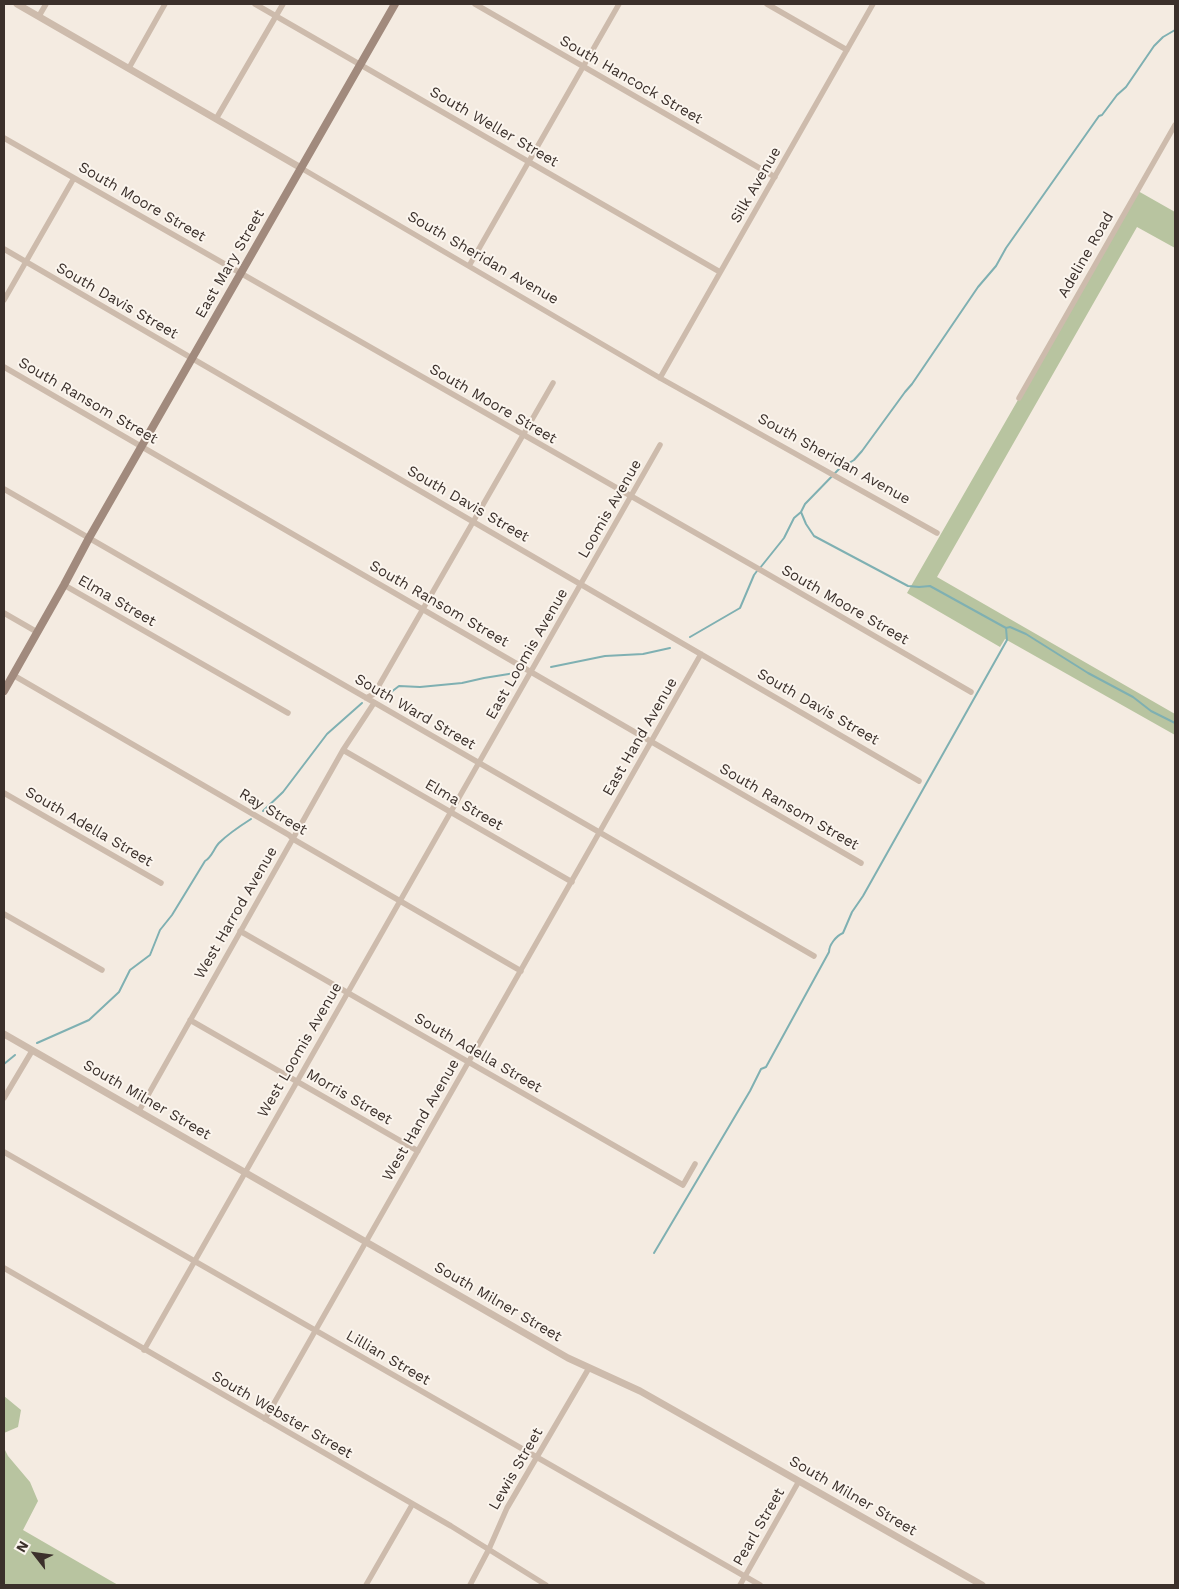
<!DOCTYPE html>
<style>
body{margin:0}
#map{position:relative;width:1179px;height:1589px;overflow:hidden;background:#f4ebe1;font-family:"Work Sans",sans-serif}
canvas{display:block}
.frame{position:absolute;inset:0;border:5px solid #3b302b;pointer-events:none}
.north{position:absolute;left:10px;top:1529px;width:50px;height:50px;-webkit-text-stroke:4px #fbf5ee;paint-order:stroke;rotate:300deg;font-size:14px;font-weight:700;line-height:20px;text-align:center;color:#3b302b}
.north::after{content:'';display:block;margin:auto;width:18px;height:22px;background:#3b302b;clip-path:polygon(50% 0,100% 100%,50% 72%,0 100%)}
</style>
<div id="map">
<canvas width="1179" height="1589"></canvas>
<div class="frame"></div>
<div class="north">N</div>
</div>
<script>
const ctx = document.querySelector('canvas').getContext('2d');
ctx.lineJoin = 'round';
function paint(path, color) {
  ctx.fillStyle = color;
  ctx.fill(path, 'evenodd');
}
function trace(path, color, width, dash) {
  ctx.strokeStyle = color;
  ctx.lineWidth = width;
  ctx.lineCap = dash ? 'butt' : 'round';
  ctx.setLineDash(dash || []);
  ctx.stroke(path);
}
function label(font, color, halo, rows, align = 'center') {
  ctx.font = font + ' "Work Sans",sans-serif';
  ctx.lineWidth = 4;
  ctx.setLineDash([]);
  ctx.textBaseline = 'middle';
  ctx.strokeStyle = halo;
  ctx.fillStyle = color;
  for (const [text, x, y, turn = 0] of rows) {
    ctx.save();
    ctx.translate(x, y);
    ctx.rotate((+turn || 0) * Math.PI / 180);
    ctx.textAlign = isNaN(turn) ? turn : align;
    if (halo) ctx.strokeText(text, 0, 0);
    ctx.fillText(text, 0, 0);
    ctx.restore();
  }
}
const green = new Path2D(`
 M1138 191 1175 212V248L1137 227 937 577 1175 714V735L1005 639 1000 647 907 593Z
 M4 1396 21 1410 18 1427 4 1433Z
 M4 1448 8 1456 30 1482 38 1501 23 1530 118 1585H4Z`);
const stream = new Path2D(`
 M801 512 806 524 814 536 908 586 919 587 930 586 1006 628 1010 627 1026 634 1088 673 1133 697 1151 711 1175 723
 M760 568 784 538 794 518 801 512 805 504 839 469 854 460 862 451 905 392 912 384 978 287 996 266 1006 248 1099 116 1102 115 1117 95 1126 87 1154 46 1163 37 1175 30
 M690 637 740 608 754 575 757 571
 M551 667 605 656 643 654 670 648
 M386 696 399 686 420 687 462 683 484 678 515 673
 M263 811 283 792 327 734 362 703
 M37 1043 89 1020 119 992 130 970 150 955 160 930 172 915 205 861C212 857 214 848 219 843 229 833 240 826 251 819
 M4 1064 15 1055
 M654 1253 750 1091 761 1069 766 1067 829 952C829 945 836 936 843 933L852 912 863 896 1007 640 1006 628
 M4 1498V1506`);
const minor = new Path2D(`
 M255 4 720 272
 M475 4 775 177
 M767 4 847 50
 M39 16 46 4
 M129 68 165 4
 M216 119 283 4
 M4 138 764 572 971 692
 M301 168 660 378 937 533
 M4 249 919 781
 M469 266 619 4
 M4 300 74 178
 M4 367 861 863
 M660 378 873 4
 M1019 398 1175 125
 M4 489 814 956
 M64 585 288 713
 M4 613 37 632
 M13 675 289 835 293 839 521 971
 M366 698 374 694 553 383
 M343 750 572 882
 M4 793 161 883
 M4 914 102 970
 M240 931 683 1185 695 1164
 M190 1020 418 1151
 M4 1098 32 1051
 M139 1111 343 750 374 703
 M4 1152 760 1585
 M4 1268 451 1526 546 1585
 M144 1350 660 445
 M265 1419 701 654
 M366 1585 412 1505
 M470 1585 489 1549 507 1508 589 1368
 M740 1585 799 1481`);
const tertiary = new Path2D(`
 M17 4 301 168
 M4 1034 568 1358 640 1391 982 1585`);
const secondary = new Path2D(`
 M4 691 64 585 89 538 395 4`);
const streetNames = [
 ["South Hancock Street",631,80,30],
 ["South Weller Street",494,127,30],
 ["Silk Avenue",756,185,-60],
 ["South Moore Street",142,202,30],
 ["Adeline Road",1086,255,-60],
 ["South Sheridan Avenue",483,258,30],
 ["East Mary Street",230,264,-60],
 ["South Davis Street",117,301,30],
 ["South Ransom Street",88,401,30],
 ["South Moore Street",493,404,30],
 ["South Sheridan Avenue",834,459,29],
 ["South Davis Street",468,504,30],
 ["Loomis Avenue",610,509,-60],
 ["Elma Street",117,601,30],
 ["South Ransom Street",439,604,30],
 ["South Moore Street",845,605,30],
 ["East Loomis Avenue",527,654,-60],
 ["South Davis Street",818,707,30],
 ["South Ward Street",415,712,30],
 ["East Hand Avenue",640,737,-60],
 ["Elma Street",464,805,30],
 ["South Ransom Street",789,807,30],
 ["Ray Street",273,812,31],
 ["South Adella Street",89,827,30],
 ["West Harrod Avenue",236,913,-60],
 ["West Loomis Avenue",300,1050,-60],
 ["South Adella Street",478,1053,30],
 ["Morris Street",349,1097,30],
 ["South Milner Street",147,1100,30],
 ["West Hand Avenue",421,1120,-60],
 ["South Milner Street",498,1302,30],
 ["Lillian Street",388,1358,30],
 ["South Webster Street",282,1415,30],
 ["Lewis Street",516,1469,-60],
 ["South Milner Street",853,1496,30],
 ["Pearl Street",759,1527,-60]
];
paint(green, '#b8c4a0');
trace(stream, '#7fb0b2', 2);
trace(minor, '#cdbbac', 5.5);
trace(tertiary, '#cdbbac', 7);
trace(secondary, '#a18a7d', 8);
label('15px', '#3b302b', '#fbf5ee', streetNames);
</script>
